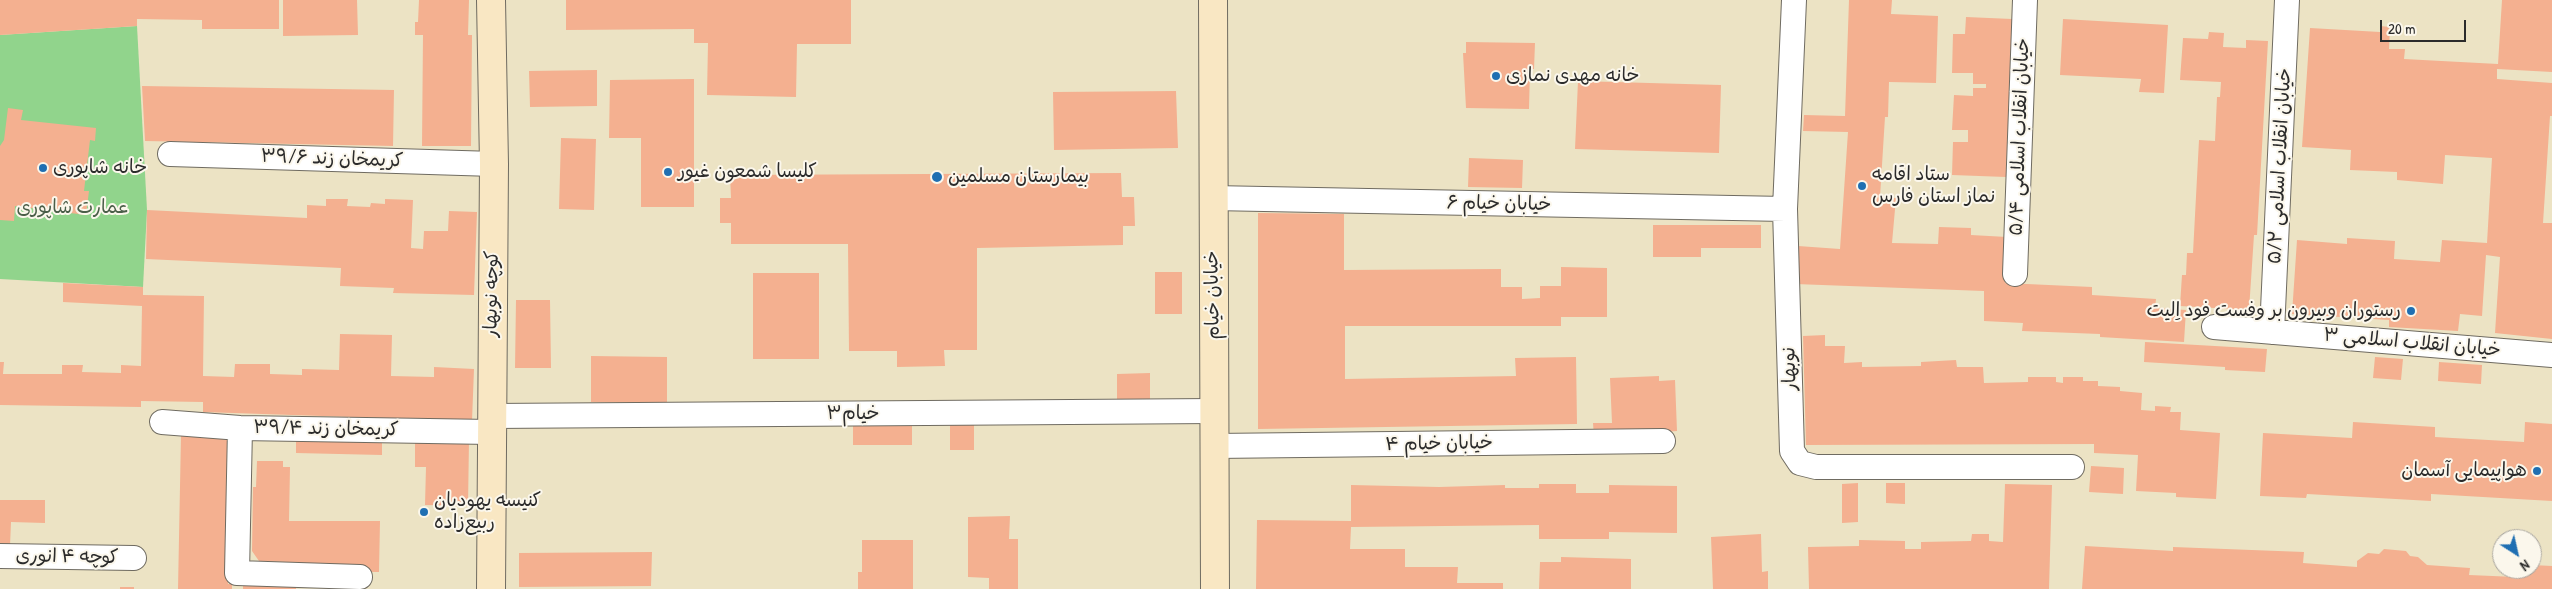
<!DOCTYPE html>
<meta charset="utf-8">
<style>
body{margin:0}
#map{position:relative;width:2552px;height:589px;overflow:hidden;background:#ece3c4;font-family:"Patrick Hand",sans-serif}
canvas{display:block}
.north{position:absolute;left:2492px;top:529px;width:50px;height:50px;box-sizing:border-box;background:#fbf7ec;border:1px solid #a8a59f;border-radius:50%;rotate:145deg;font-size:14px;font-weight:700;line-height:20px;text-align:center;color:#2b2b2b}
.north::after{content:'';display:block;margin:auto;width:18px;height:22px;background:#1f6fb2;clip-path:polygon(50% 0,100% 100%,50% 72%,0 100%)}
.scale{position:absolute;left:2380px;top:20px;width:86px;height:22px;box-sizing:border-box;border:2px solid #2b2b2b;border-top:0;padding-left:6px;font-size:15px;line-height:18px;white-space:nowrap;color:#2b2b2b;-webkit-text-stroke:4px #fbf7ec;paint-order:stroke}
</style>
<div id="map">
<canvas width="2552" height="589"></canvas>
<div class="north">N</div>
<div class="scale">20 m</div>
</div>
<script>
const ctx = document.querySelector('canvas').getContext('2d');
ctx.lineJoin = 'round';
function paint(path, color) {
  ctx.fillStyle = color;
  ctx.fill(path, 'evenodd');
}
function trace(path, color, width, dash) {
  ctx.strokeStyle = color;
  ctx.lineWidth = width;
  ctx.lineCap = dash ? 'butt' : 'round';
  ctx.setLineDash(dash || []);
  ctx.stroke(path);
}
function label(font, color, halo, rows, align = 'center') {
  ctx.font = font + ' "Patrick Hand","Playpen Sans Arabic",sans-serif';
  ctx.lineWidth = 4;
  ctx.setLineDash([]);
  ctx.textBaseline = 'middle';
  ctx.strokeStyle = halo;
  ctx.fillStyle = color;
  for (const [text, x, y, turn = 0] of rows) {
    ctx.save();
    ctx.translate(x, y);
    ctx.rotate((+turn || 0) * Math.PI / 180);
    ctx.textAlign = isNaN(turn) ? turn : align;
    if (halo) ctx.strokeText(text, 0, 0);
    ctx.fillText(text, 0, 0);
    ctx.restore();
  }
}
const green = new Path2D(`
 M137 26 147 210 143 287 0 279V35Z`);
const building = new Path2D(`
 M0 0H279V29H202V20L137 19V26L0 35Z
 M283 0H357L358 35 283 36Z
 M419 0H469L468 35H472L471 146H422L423 35H415V22H418Z
 M566 0H851V44H797L796 97 707 95 708 43H694V29L566 30Z
 M1849 0H1892L1891 14 1938 16 1936 83 1889 82 1888 117H1885L1880 197 1896 198 1892 243 1938 244 1939 227 1971 228V235L2007 237 2005 283 2092 287V295L2156 299 2155 308 2186 310 2184 342 2100 337V334L2022 331 2023 323 1984 321V291L1795 284 1798 246 1840 249 1848 132 1803 131 1804 115 1845 116Z
 M2502 0H2552V72L2497 69V79L2552 83V116H2550L2543 223H2552V339L2495 333 2500 257 2486 255 2482 316 2460 314 2458 331 2389 327V320L2292 314 2297 240 2347 244V238L2395 241 2394 259 2440 262 2442 240 2487 243 2492 158 2445 155 2443 184 2397 180V172L2350 170 2351 150 2302 147 2310 28 2380 32V26L2390 27 2389 49H2405L2404 59 2498 64Z
 M1966 17 2012 19 2006 177 1952 175 1953 142H1968V130H1952L1954 95 1973 96V88H1986V84H1973V73H1952L1953 34H1965Z
 M2063 19 2168 25 2164 93 2139 92 2141 79 2060 75Z
 M2209 32 2224 33 2223 47 2246 48V40L2268 41 2257 235H2254L2249 310 2180 306 2182 275H2186L2187 253H2193L2199 140 2215 141 2217 97H2220L2221 82 2180 80 2183 38 2208 39Z
 M1466 42 1535 43 1534 69H1530L1529 109 1466 108 1463 53H1466Z
 M597 70V106L530 107 529 71Z
 M694 79V207H641V138H609L610 80Z
 M1578 81 1721 85 1719 153 1575 149Z
 M142 86 394 90 393 146 145 141Z
 M1176 91 1178 148 1054 150 1053 92Z
 M8 108 23 110 21 120 96 128 95 141 90 140 84 191H89L86 215 15 206 14 221 0 220V146L4 140Z
 M561 138 596 139 594 210 559 209Z
 M1469 158 1523 160 1522 188 1468 187Z
 M1121 173 1122 197H1134L1135 226H1123V245L977 248V350H944L945 366 897 367V351H849L848 244H731V223H720V198H731L730 175Z
 M326 199H348L347 206 370 207 371 203 385 204V199L413 200 411 248 423 249 424 231H448L449 211 477 212 474 295 393 293 394 288 340 286 341 268 146 259 147 210 307 218V205L326 206Z
 M1258 213 1344 214V270L1501 269V287H1522V299L1540 298V286H1561V267L1607 268V317H1561V326H1345V379L1516 376 1515 358 1576 357 1577 424 1258 429Z
 M1653 225H1761V248H1701V257H1653Z
 M1155 272H1182V314H1155Z
 M753 273H819V359H753Z
 M63 283 143 287V295L204 296 203 376 234 377 235 364H270V374L302 375V369L339 370 340 334 392 335 391 376 434 377V367L474 369 472 421 203 412V402L141 401V407L0 405V362H4L3 374H62V365H83L82 372 121 373V365L141 366 142 306 63 302Z
 M516 300H550L551 368H515Z
 M1825 335V346H1845L1844 363 1862 362V367L1921 366V362L1956 360 1957 367H1983L1984 383 2028 382V377H2056V382L2063 383V377H2083V381H2098V386L2120 387V391L2142 393 2141 410 2155 411V406L2171 407 2170 412H2181L2180 430 2220 433 2216 499 2176 497V493L2136 491 2138 455 2094 453V444L1806 445 1803 336Z
 M2145 342 2267 349 2265 372 2225 370V367L2144 362Z
 M591 356 667 357V403L591 402Z
 M2375 357 2403 359 2401 380 2373 378Z
 M2439 362 2482 365 2481 384 2438 381Z
 M1150 373V400H1117V374Z
 M1659 376V381L1675 380 1677 431 1594 437 1593 423H1612L1610 378Z
 M2353 422 2435 427V437L2524 442 2525 422 2552 424V501L2431 494V501L2307 494 2306 498 2260 496 2263 433 2352 438Z
 M950 424H974V450H950Z
 M853 426H912V445H853Z
 M181 435 231 436 228 584H232V589H178Z
 M296 435 382 436V455L296 453Z
 M415 440H469L468 506 425 505 426 467H415Z
 M257 461H283V467H290L289 521H380L379 572 288 571V562L259 561 252 551 253 487H256Z
 M2091 466 2124 468 2123 494 2089 492Z
 M1858 483V522L1842 523V484Z
 M1886 483H1905V504L1886 503Z
 M1539 484H1576V493H1609V485L1677 486V533L1609 532V539H1539V525L1351 527 1350 549H1405V567H1458L1457 583H1503V589H1256L1257 520 1351 521V485L1439 487 1505 485V488H1539Z
 M2005 484 2052 485 2049 589H1809L1808 547 1859 546V540L1905 541V549H1921V542L1971 541 1972 534H1989V541L2003 542Z
 M0 500H45V523L11 522 10 546H0Z
 M1010 516 1009 539H1018V589H989V578L968 577V517Z
 M1761 534 1762 572 1768 571V589H1713L1711 537Z
 M862 540H913V589H858V572H862Z
 M2085 546 2173 551V547L2304 552 2303 563 2357 567V561L2368 553 2379 554 2384 549 2406 551 2410 556 2418 557 2427 565 2470 568 2469 575 2516 577V569H2532V565L2552 566V589H2082Z
 M652 552 651 586 519 587V553Z
 M1561 557 1631 559V589H1539L1540 562H1561Z
 M243 581H296V589H243Z
 M120 587H134V589H120Z`);
const street = new Path2D(`
 M1794 0 1785 209 1792 451 1800 463 1816 467H2072
 M170 154 494 164
 M1212 198 1785 209
 M2015 274 2025 0
 M2214 327 2552 355
 M2272 332 2287 0
 M491 416 1215 411
 M162 422 240 428 491 432
 M240 428 237 573 360 577
 M1214 446 1663 441
 M0 556 134 558`);
const secondary = new Path2D(`
 M1213 0 1215 589
 M491 589 494 164 491 0`);
const markers = [
 [1496,76,5,"#1f6fb2"],
 [43,168,5,"#1f6fb2"],
 [668,172,5,"#1f6fb2"],
 [937,177,6,"#1f6fb2"],
 [1862,186,5,"#1f6fb2"],
 [2411,311,5,"#1f6fb2"],
 [2537,471,5,"#1f6fb2"],
 [424,512,5,"#1f6fb2"]
];
const poiNames = [
 ["خانه مهدی نمازی",1506,76],
 ["خانه شاپوری",53,168],
 ["کلیسا شمعون غیور",678,172],
 ["ستاد اقامه",1872,175],
 ["نماز استان فارس",1872,197],
 ["بیمارستان مسلمین",948,177],
 ["رستوران وبیرون بر وفست فود اِلیت",2401,311,"right"],
 ["هواپیمایی آسمان",2527,471,"right"],
 ["کنیسه یهودیان",434,501],
 ["ربیع‌زاده",434,523]
];
const streetNames = [
 ["خیابان انقلاب اسلامی ۵/۴",2020,137,-88],
 ["کریمخان زند ۳۹/۶",332,159,2],
 ["خیابان انقلاب اسلامی ۵/۲",2280,166,-87],
 ["خیابان خیام ۶",1499,204,1],
 ["کوچه نوبهار",492,294,-89],
 ["خیابان خیام",1213,295,-91],
 ["خیابان انقلاب اسلامی ۳",2412,343,5],
 ["نوبهار",1790,369,-92],
 ["خیام۳",853,414],
 ["کریمخان زند ۳۹/۴",326,429,1],
 ["خیابان خیام ۴",1439,444,-1],
 ["کوچه ۴ انوری",67,557,1]
];
const parkNames = [
 ["عمارت شاپوری",73,208]
];
paint(green, '#91d48c');
paint(building, '#f4b090');
trace(street, '#6f6b61', 26);
trace(secondary, '#6f6b61', 30);
trace(street, '#fff', 24);
trace(secondary, '#f9e7c3', 28);
for (const [x, y, r, color] of markers) {
  const dot = new Path2D();
  dot.arc(x, y, r, 0, 2 * Math.PI);
  ctx.fillStyle = color;
  ctx.fill(dot);
  trace(dot, '#fbf7ec', 2);
}
label('19px', '#2b2b2b', '#fbf7ec', poiNames, 'left');
label('19px', '#2b2b2b', '#fbf7ec', streetNames);
label('19px', '#4a5e48', '#fbf7ec', parkNames);
</script>
